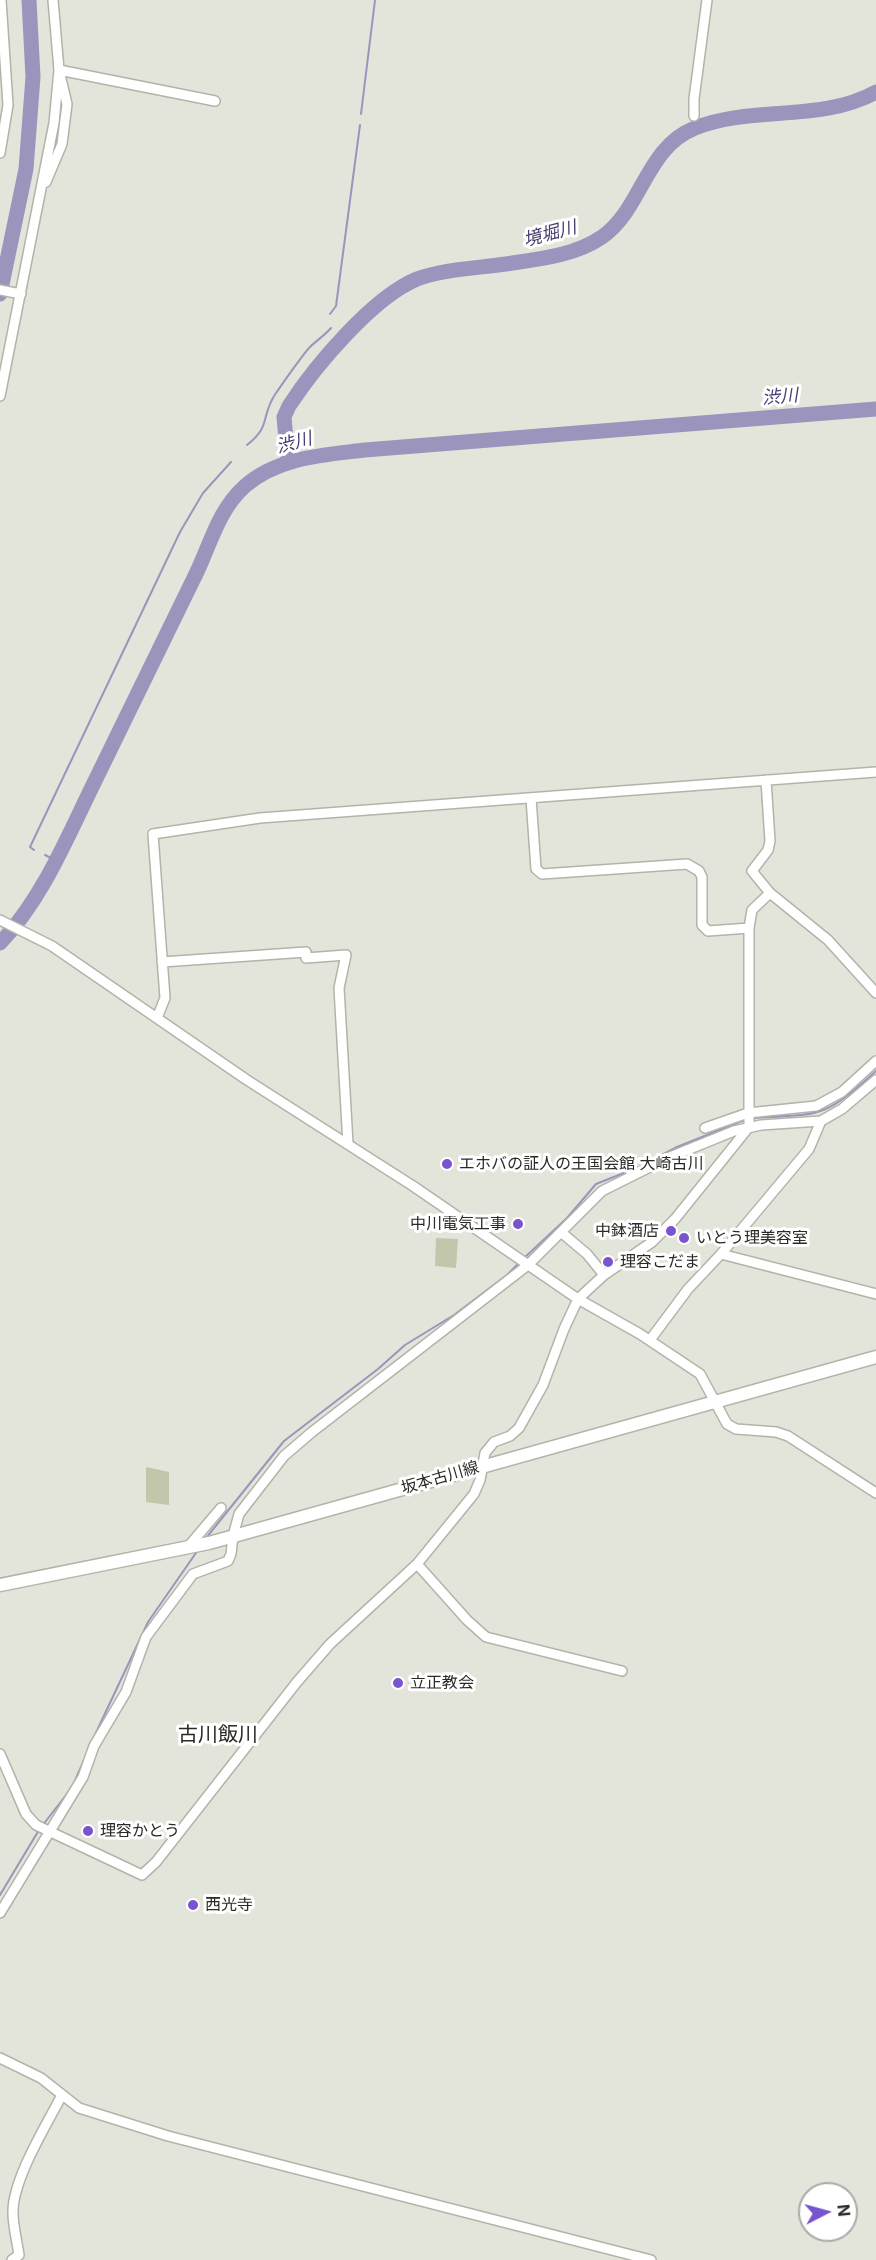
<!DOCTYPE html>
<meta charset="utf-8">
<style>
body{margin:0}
#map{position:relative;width:876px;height:2260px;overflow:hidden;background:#e3e5da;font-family:Inter,sans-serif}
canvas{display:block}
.north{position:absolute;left:798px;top:2182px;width:60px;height:60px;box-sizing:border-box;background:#fff;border:2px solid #aaaaa8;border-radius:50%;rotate:84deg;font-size:16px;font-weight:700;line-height:24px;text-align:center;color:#2a2a26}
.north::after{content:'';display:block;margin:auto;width:21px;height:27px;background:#7854ce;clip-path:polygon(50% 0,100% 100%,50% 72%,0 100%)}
</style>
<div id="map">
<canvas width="876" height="2260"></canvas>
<div class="north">N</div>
</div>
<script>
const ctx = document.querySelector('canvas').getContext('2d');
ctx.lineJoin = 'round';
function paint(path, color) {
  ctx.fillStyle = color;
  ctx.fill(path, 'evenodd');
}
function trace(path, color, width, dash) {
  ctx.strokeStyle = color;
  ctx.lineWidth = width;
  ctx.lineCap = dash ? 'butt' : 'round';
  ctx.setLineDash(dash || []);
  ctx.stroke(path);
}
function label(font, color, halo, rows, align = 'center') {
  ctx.font = font + ' Inter,"Noto Sans JP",sans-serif';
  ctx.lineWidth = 6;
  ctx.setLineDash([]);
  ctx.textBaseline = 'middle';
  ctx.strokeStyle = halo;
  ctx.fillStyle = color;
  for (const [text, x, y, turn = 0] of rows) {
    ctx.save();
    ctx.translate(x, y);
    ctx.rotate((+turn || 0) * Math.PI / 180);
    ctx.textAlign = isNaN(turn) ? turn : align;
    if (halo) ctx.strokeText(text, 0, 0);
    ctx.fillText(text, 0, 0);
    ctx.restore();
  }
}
const green = new Path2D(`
 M436 1238 458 1239 456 1268 435 1266Z
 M146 1467 169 1472V1505L146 1502Z`);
const stream = new Path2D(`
 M361 114 375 0
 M330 314 336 306 360 125
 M247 445C272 426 260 416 276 393 283 383 303 354 310 347 317 340 324 336 331 328
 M34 850 30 847 180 532 203 493 231 462
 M45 855 55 860
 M753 1118C822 1114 823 1119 876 1071
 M523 1259 567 1218 596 1184 639 1167 677 1147 747 1119
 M206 1538 284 1441 378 1369 405 1345 454 1315 507 1275 519 1263
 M93 1739 148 1622 198 1550
 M74 1783 84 1760
 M42 1826 70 1790
 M0 1895 39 1830`);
const river = new Path2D(`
 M0 294 26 169 33 77 29 0
 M288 463 284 417 289 406C315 366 373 297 417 279 444 269 478 268 506 264 539 259 574 256 602 237 643 208 645 148 695 128 753 105 820 123 876 92
 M0 943C41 901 66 840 92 787 125 718 159 649 193 580 210 547 217 511 245 486 278 457 324 455 365 450L876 409`);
const minor = new Path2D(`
 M694 116V99L707 0
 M0 153 8 105 1 0
 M46 182 62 144 67 104 59 70 215 101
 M0 290 21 294
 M0 396 54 123 59 70 53 0
 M766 780 770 841 768 850 752 871 770 893 828 940 876 993
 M0 920 52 946 247 1080 413 1186 578 1299 640 1334 700 1374 727 1424 736 1429 776 1432 788 1436 876 1493
 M749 928 752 910 770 893
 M162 962 306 952V958L346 955 339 988 348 1144
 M157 1018 165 998 153 834 260 818 876 772
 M705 1128 748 1113 816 1106 842 1092 876 1061
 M562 1233 587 1254 604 1275
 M721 1254 876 1294
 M650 1340 688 1289 721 1254 809 1149 821 1121
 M188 1547 221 1508
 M417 1564 467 1620 486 1637 622 1671
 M0 1754 26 1814 36 1825 142 1875 156 1862 297 1682 330 1644 417 1564 474 1494 480 1480 485 1453 494 1442 510 1436 519 1428 543 1385 564 1329 578 1299 604 1275 652 1242 675 1219 749 1127V928L708 931 702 925V877L699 871 687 864 542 874 536 869 531 798
 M0 1913 83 1777 94 1746 126 1692 146 1637 193 1574 228 1561 231 1554 233 1536 239 1514 284 1456 312 1432 528 1265 602 1191 670 1157 734 1131 761 1125 821 1121 842 1109 876 1080
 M0 2058 41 2078 79 2108 168 2136 651 2260
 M12 2260 19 2255C17 2241 13 2226 13 2213 12 2180 47 2124 62 2095`);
const major = new Path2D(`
 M0 1585 209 1543 876 1357`);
const markers = [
 [447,1164,6,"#7854ce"],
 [518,1224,6,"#7854ce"],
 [671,1231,6,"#7854ce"],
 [684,1238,6,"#7854ce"],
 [608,1262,6,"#7854ce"],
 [398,1683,6,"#7854ce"],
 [88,1831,6,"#7854ce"],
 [193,1905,6,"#7854ce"]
];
const poiNames = [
 ["エホバの証人の王国会館 大崎古川",459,1164],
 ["中川電気工事",506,1224,"right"],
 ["中鉢酒店",659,1231,"right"],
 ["いとう理美容室",696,1238],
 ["理容こだま",620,1262],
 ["立正教会",410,1683],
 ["理容かとう",100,1831],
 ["西光寺",205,1905]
];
const streetNames = [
 ["坂本古川線",440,1478,-16]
];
const waterNames = [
 ["境堀川",550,234,-15],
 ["渋川",780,397,-5],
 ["渋川",294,443,-15]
];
const quarterNames = [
 ["古川飯川",218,1735]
];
paint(green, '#c2c6aa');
trace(stream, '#9b94bc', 2);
trace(river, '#9b94bc', 15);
trace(minor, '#b2b4a9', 12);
trace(major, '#b2b4a9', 15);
trace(minor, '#fff', 9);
trace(major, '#fff', 12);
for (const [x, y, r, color] of markers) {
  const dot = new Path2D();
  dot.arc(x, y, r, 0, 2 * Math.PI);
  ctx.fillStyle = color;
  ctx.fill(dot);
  trace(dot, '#fff', 2);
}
label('16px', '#2a2a26', '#fff', poiNames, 'left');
label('16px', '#2a2a26', '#fff', streetNames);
label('italic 18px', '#4a3d72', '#fff', waterNames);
label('20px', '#2a2a26', '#fff', quarterNames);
</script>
